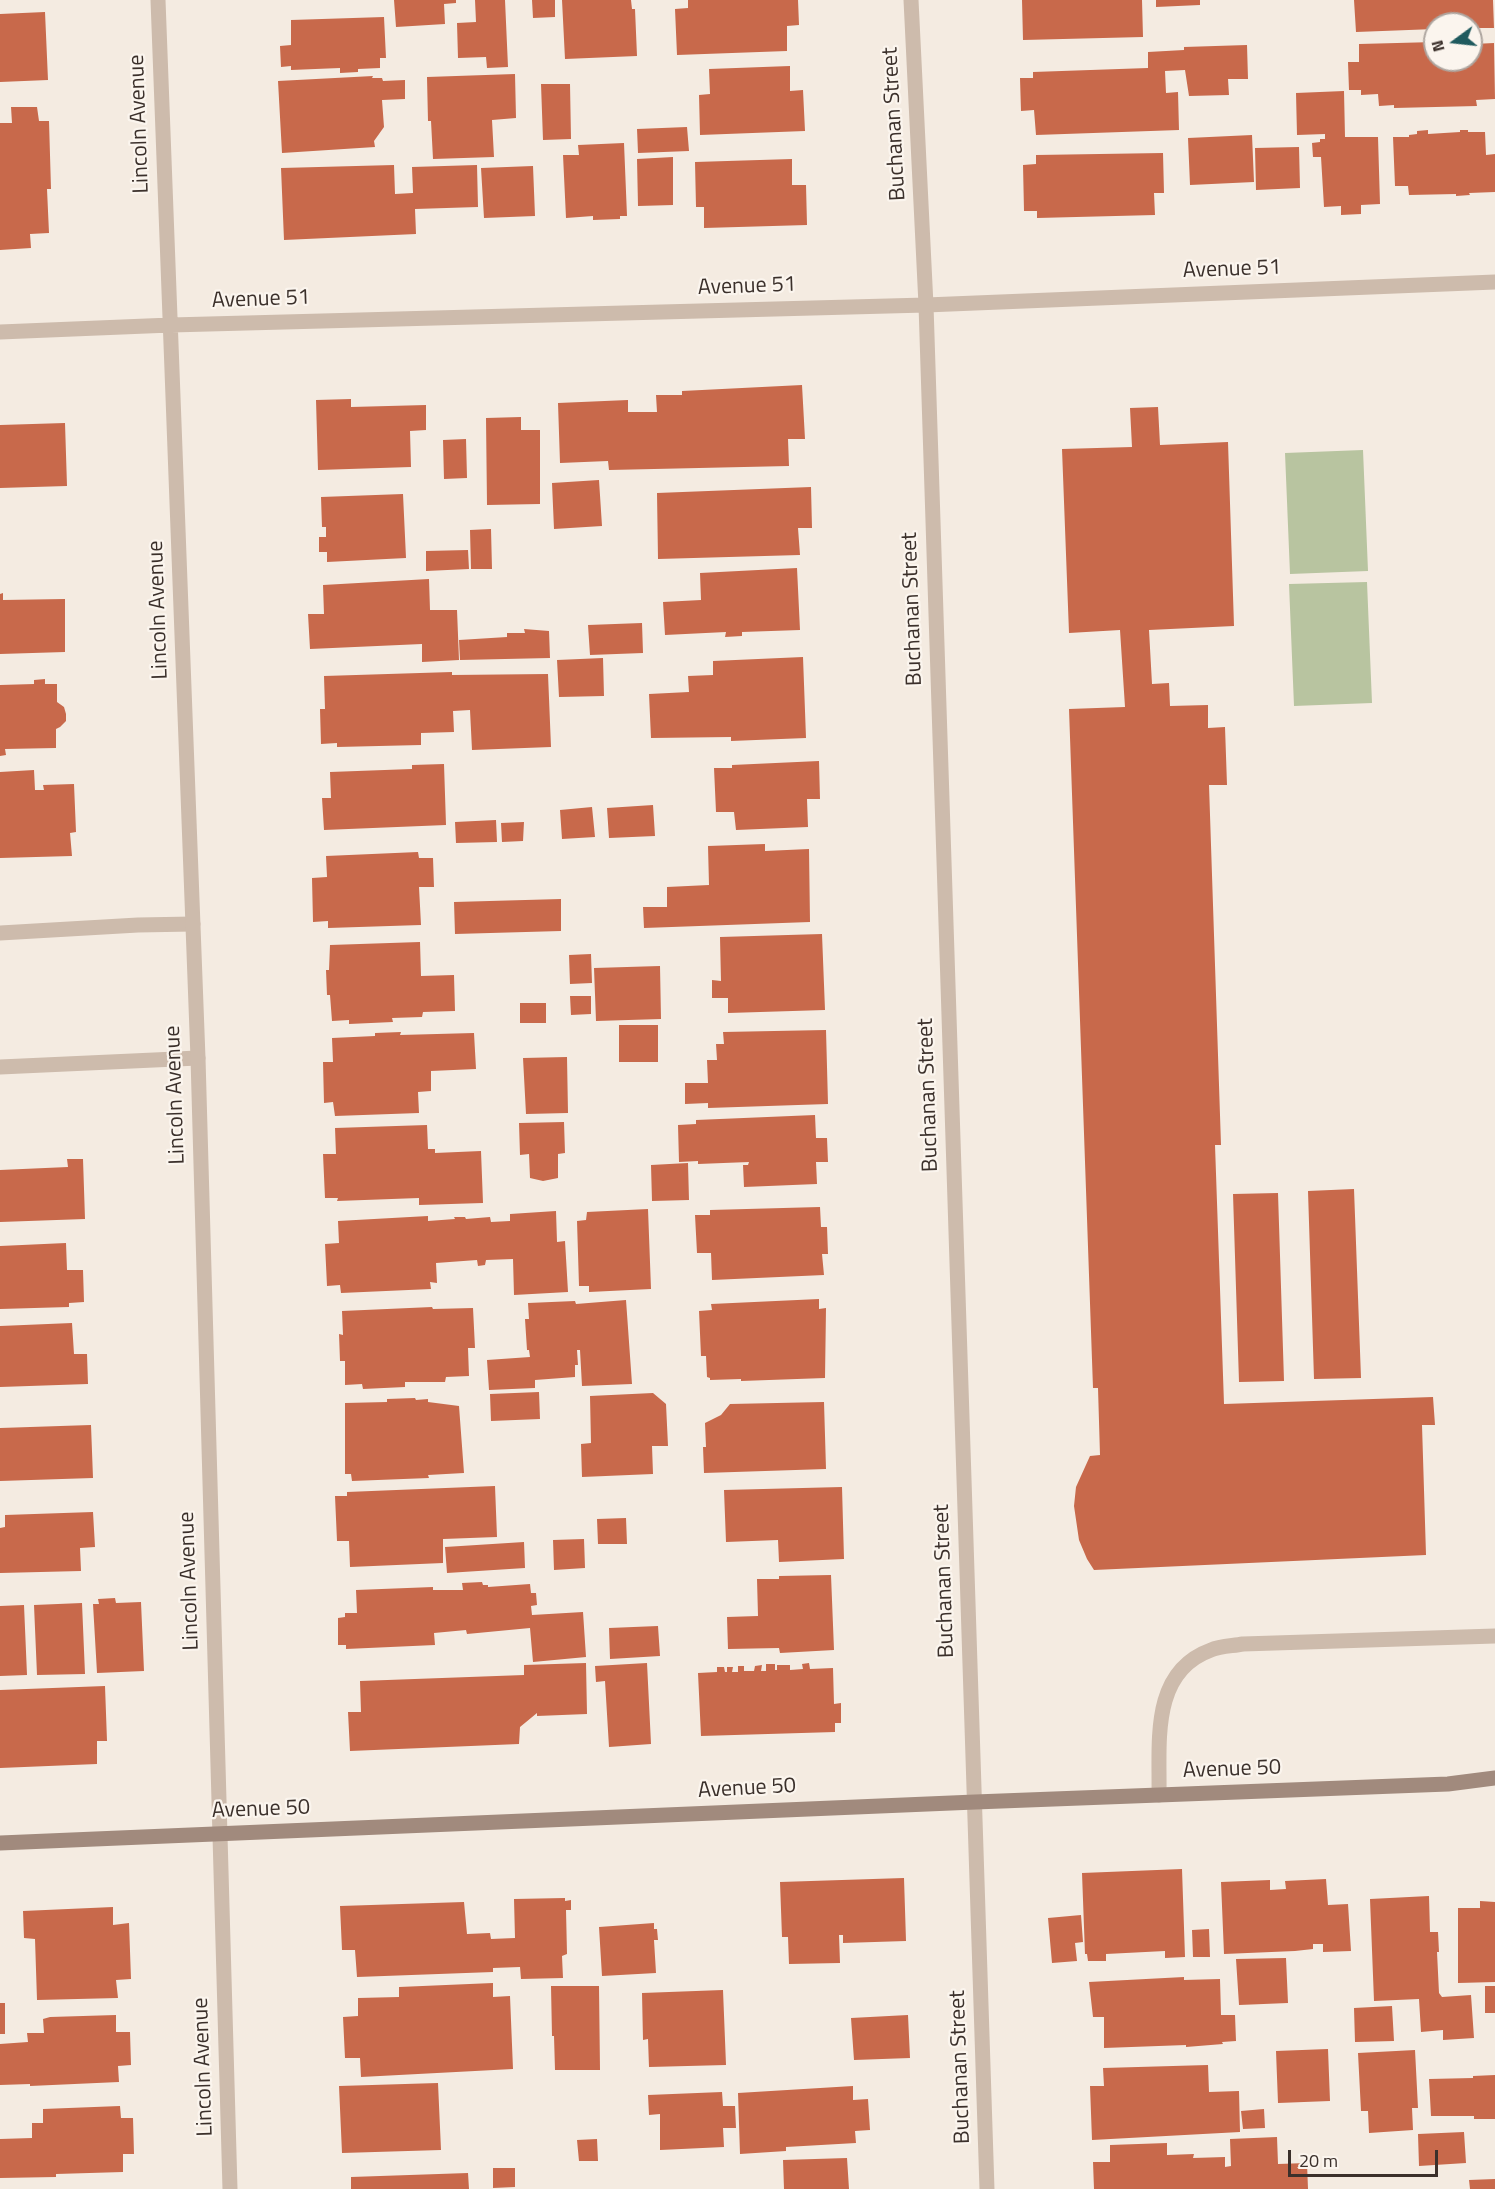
<!DOCTYPE html>
<style>
body{margin:0}
#map{position:relative;width:1495px;height:2189px;overflow:hidden;background:#f4ebe1;font-family:"Titillium Web",sans-serif}
canvas{display:block}
.north{position:absolute;left:1423px;top:12px;width:60px;height:60px;box-sizing:border-box;background:#fbf5ee;border:2px solid #aea6a0;border-radius:50%;rotate:255deg;font-size:16px;font-weight:700;line-height:24px;text-align:center;color:#3b302b}
.north::after{content:'';display:block;margin:auto;width:21px;height:27px;background:#1f5a5e;clip-path:polygon(50% 0,100% 100%,50% 72%,0 100%)}
.scale{position:absolute;left:1288px;top:2150px;width:150px;height:27px;box-sizing:border-box;border:3px solid #3b302b;border-top:0;padding-left:8px;font-size:18px;line-height:21px;white-space:nowrap;color:#3b302b;-webkit-text-stroke:4px #fbf5ee;paint-order:stroke}
</style>
<div id="map">
<canvas width="1495" height="2189"></canvas>
<div class="north">N</div>
<div class="scale">20 m</div>
</div>
<script>
const ctx = document.querySelector('canvas').getContext('2d');
ctx.lineJoin = 'round';
function paint(path, color) {
  ctx.fillStyle = color;
  ctx.fill(path, 'evenodd');
}
function trace(path, color, width, dash) {
  ctx.strokeStyle = color;
  ctx.lineWidth = width;
  ctx.lineCap = dash ? 'butt' : 'round';
  ctx.setLineDash(dash || []);
  ctx.stroke(path);
}
function label(font, color, halo, rows, align = 'center') {
  ctx.font = font + ' "Titillium Web",sans-serif';
  ctx.lineWidth = 4.5;
  ctx.setLineDash([]);
  ctx.textBaseline = 'middle';
  ctx.strokeStyle = halo;
  ctx.fillStyle = color;
  for (const [text, x, y, turn = 0] of rows) {
    ctx.save();
    ctx.translate(x, y);
    ctx.rotate((+turn || 0) * Math.PI / 180);
    ctx.textAlign = isNaN(turn) ? turn : align;
    if (halo) ctx.strokeText(text, 0, 0);
    ctx.fillText(text, 0, 0);
    ctx.restore();
  }
}
const green = new Path2D(`
 M1363 450 1368 571 1290 574 1285 453Z
 M1367 582 1372 703 1294 706 1289 584Z`);
const building = new Path2D(`
 M394 0H456V3L444 4 445 24 396 27Z
 M475 0H505L508 67 487 68 486 57 458 58 457 23 476 22Z
 M532 0H555V17L533 18Z
 M562 0H631L632 9H635L637 56 565 59Z
 M688 0H798L799 25 787 26V51L677 55 675 9 688 8Z
 M1022 0H1142L1143 37 1023 40Z
 M1156 0H1200V5L1156 7Z
 M1354 0H1493L1494 28H1471V24H1435V29L1356 32Z
 M45 12 48 80 0 82V14Z
 M384 17 386 58H380V68L358 69V72L340 73V68L291 70V66L281 67 280 46 291 45V20Z
 M1471 41H1474V44L1494 43 1495 99 1476 100 1477 106 1394 108V105L1379 106 1378 94 1361 95V90H1349L1348 62H1359V44L1435 42V60H1471Z
 M1247 45 1248 79H1228L1229 95 1189 96 1185 70 1165 71 1166 93 1178 92 1179 130 1036 135 1034 110 1021 111 1020 78H1033V72L1148 68V52L1184 50V47Z
 M790 66V91L803 90 805 131 700 135 699 95 710 94 709 69Z
 M515 74 516 118 492 120 494 157 433 159 431 121H428L427 77Z
 M373 76 372 78H382L383 81 405 80V99L382 100 384 127 374 141 375 147 282 153 278 81Z
 M541 84H570L571 139 543 140Z
 M1344 91 1345 137H1378L1380 204 1361 205V214L1341 215V206L1324 207 1321 157H1313L1312 143 1320 142V139H1325V134L1297 135 1296 93Z
 M11 107H37L39 121H49L51 189H47L49 233 30 234 31 248 0 250V123H12Z
 M687 127 689 151 638 153 637 129Z
 M1428 130V134L1460 132V130H1468V132H1485L1486 155 1495 154V192L1469 193 1470 195 1456 196V194L1409 195 1408 186H1395L1393 137H1409V135L1417 134V131Z
 M1252 135 1254 182 1190 185 1188 138Z
 M624 143 627 216H620V219L593 220V216L566 218 563 155H579L578 145Z
 M1299 147 1300 188 1256 190 1255 148Z
 M1163 153 1164 193H1154L1155 215 1037 218V211H1024L1023 165 1036 164V155Z
 M673 157V205L638 206 637 159Z
 M792 159V185H806L807 225 704 228V207H696L695 162Z
 M394 165 395 194 413 193 412 167 477 165 478 207 415 209 416 234 284 240 281 168Z
 M533 166 535 216 484 218 481 168Z
 M802 385 805 439H788L789 466 609 470 608 461 560 463 558 403 628 400V412H657L656 395H682V391Z
 M351 399V407L426 405V430L410 431 411 467 318 470 316 400Z
 M1158 407 1160 445 1228 442 1234 626 1149 630 1152 684 1169 683 1170 706 1208 705V728L1225 727 1227 785H1209L1221 1145H1215L1224 1404 1433 1397 1435 1425H1422L1426 1555 1094 1570 1087 1559 1079 1540 1074 1506 1076 1487 1090 1456 1100 1455 1098 1388H1093L1069 709 1125 707 1120 630 1069 633 1062 449 1132 447 1130 408Z
 M521 417V430H540V504L487 505 486 418Z
 M65 423 67 486 0 488V425Z
 M466 439 467 478 444 479 443 440Z
 M599 480 602 526 554 529 552 483Z
 M811 487 812 528H798L800 555 658 559 657 493Z
 M403 494 406 558 327 562V552H319V537H326V527H322L321 497Z
 M491 529 492 569H471L470 530Z
 M468 550 469 569 426 571V551Z
 M797 568 800 630 742 632V636L725 637 726 632 665 635 663 602 701 600 700 573Z
 M429 579 430 610H457L459 660 422 662V644L310 649 308 614H324L323 585Z
 M3 593V600L65 599V652L0 654V594Z
 M642 623 643 653 590 655 588 625Z
 M524 629 549 631 550 658 460 660 459 640 507 637V633H525Z
 M803 657 806 738 731 741V737L651 738 649 694 689 692 688 676 713 675V661Z
 M603 658 604 696 559 697 557 660Z
 M452 672V675L548 674 551 747 472 750 470 710 453 711 454 732 421 733V745L337 747V743L321 744 320 709H325L324 676Z
 M45 679V684H57V702L64 707 66 714V721L60 727 56 729V748L5 749 6 755 0 756V685L34 684V680Z
 M819 761 820 799H807L808 827 736 830 734 812H716L714 768H732V765Z
 M444 764 446 825 324 830 322 798H331L330 772 412 769V765Z
 M34 770 35 790H44L43 785 74 784 76 832 70 833 72 856 0 858V772Z
 M653 805 655 836 609 838 607 808Z
 M592 807 595 837 562 839 560 810Z
 M496 820 497 842 456 843 455 822Z
 M524 822 523 841 502 842 501 823Z
 M765 844V851L809 849 810 922 644 928 643 907H667V887L709 885 708 846Z
 M418 852 419 858H433L434 887H419L421 925 328 928V921L313 922 312 878 327 877 326 856Z
 M561 899V931L455 934 454 902Z
 M822 934 825 1010 728 1013V998H712V980L721 981 720 937Z
 M420 942 421 976 454 975 455 1011 423 1012 422 1017 392 1018 393 1022 349 1024V1020L332 1021 330 995H327L326 970H329L330 945Z
 M591 954 592 983 570 984 569 955Z
 M660 966 661 1019 596 1021 594 968Z
 M570 996H591V1014L571 1015Z
 M520 1003H546V1023H520Z
 M619 1025H658V1062H619Z
 M826 1030 828 1104 708 1108V1103L685 1104V1083H708L707 1060H717L716 1044H724L723 1032Z
 M401 1032 400 1035 474 1033 476 1069 431 1071V1091L418 1092 419 1113 335 1116 333 1102 324 1103 323 1062H333L332 1038 375 1036V1033Z
 M567 1057 568 1113 526 1114 523 1058Z
 M815 1115 816 1138H827L828 1162H816L817 1184 744 1187 743 1165H748L749 1162 698 1164V1161L679 1162 678 1125 696 1124V1120Z
 M564 1122 565 1153 558 1154V1178L543 1181 530 1178 529 1154 520 1155 519 1123Z
 M427 1125 428 1149H435V1153L481 1151 483 1203 419 1205V1198L337 1201 338 1198H325L323 1154H336L335 1128Z
 M67 1159H83L85 1219 0 1222V1170L68 1167Z
 M688 1163 689 1200 652 1201 651 1165Z
 M1354 1189 1361 1378 1314 1379 1308 1191Z
 M1278 1193 1284 1381 1239 1382 1233 1194Z
 M820 1207 821 1227H827L828 1254H822L824 1275 712 1280 711 1253H697L695 1215H710V1210Z
 M648 1209 651 1289 589 1292V1286H579L577 1221 586 1220 587 1212Z
 M556 1211 557 1242 565 1241 568 1292 514 1295 513 1259 486 1260 485 1265 478 1266 477 1260 436 1263 437 1283 430 1282 431 1289 341 1293 340 1285 327 1286 325 1244 339 1243 338 1221 428 1216V1221L455 1219 454 1217H465L466 1219 490 1217 491 1222 510 1221V1214Z
 M66 1243 67 1270H83L84 1302 69 1303V1307L0 1309V1246Z
 M819 1299V1309L826 1308 825 1378 741 1381V1379L710 1380V1378L707 1377 706 1356H701L699 1311 712 1310 711 1304Z
 M626 1300 632 1384 582 1386 580 1350H577L578 1365H575V1377L535 1380V1388L489 1390 487 1360 530 1357 529 1350H527L525 1319H529L528 1303 575 1301 576 1304Z
 M432 1307 433 1309 473 1308 475 1348H468L469 1376 446 1377 445 1382H405V1387L363 1389 362 1384 345 1385V1361H340L339 1334 343 1335 342 1311Z
 M72 1323 74 1354H87L88 1384 0 1387V1326Z
 M539 1392 540 1419 491 1421 490 1394Z
 M653 1393 666 1404 668 1446H652L653 1474 582 1477 581 1444 591 1443 590 1396Z
 M415 1398 416 1400 428 1399V1402L459 1406 464 1473 428 1475 429 1478 352 1481 351 1474H345V1403L387 1402V1399Z
 M824 1402 826 1469 704 1473 703 1447H706L705 1423 721 1415 730 1404Z
 M91 1425 93 1478 0 1481V1428Z
 M495 1486 497 1537 443 1539V1563L350 1567 349 1541H337L335 1496H347V1492Z
 M842 1487 844 1559 779 1562 778 1540 726 1542 724 1490Z
 M93 1512 95 1547 80 1548 81 1571 0 1573V1528L5 1527V1515Z
 M626 1518 627 1544H598L597 1519Z
 M584 1539 585 1568 554 1570 553 1540Z
 M524 1542 525 1568 447 1573 445 1547Z
 M831 1575 834 1650 780 1653 779 1648 728 1649 727 1617 758 1616 757 1579H779V1576Z
 M482 1582 483 1585H488V1587L530 1584 531 1593H536L537 1605 531 1606 532 1615 583 1612 586 1657 533 1662 530 1628 467 1634 466 1630 434 1633 435 1645 346 1649V1645H338V1618L345 1617V1613H357L356 1590 433 1587V1590H463L462 1583Z
 M115 1598 116 1603 141 1602 144 1671 97 1673 93 1604H99L98 1599Z
 M82 1603 85 1674 37 1675 34 1605Z
 M24 1605 27 1675 0 1676V1606Z
 M658 1626 660 1656 610 1659 609 1628Z
 M586 1663 587 1714 537 1716V1713L520 1727 519 1744 350 1751 348 1712H361L360 1681 524 1675V1665Z
 M647 1663 651 1744 609 1747 605 1681 596 1682 595 1666Z
 M809 1663 810 1669 833 1668 834 1704 841 1703V1723H835V1732L701 1736 698 1673 717 1672V1667H724L725 1672H727V1667H733L732 1672H738V1666H744V1671H754L755 1666 762 1665 761 1671H766V1664H775V1670H777V1665H790V1670L803 1669 802 1664Z
 M105 1686 107 1741H97V1764L0 1768V1690Z
 M1182 1869 1185 1957 1165 1958V1951L1106 1954V1961H1088L1087 1954H1085L1082 1873Z
 M904 1878 906 1941 843 1943V1935H839L840 1963 789 1964 788 1937H782L780 1882Z
 M1326 1879 1328 1905 1348 1904 1351 1951 1323 1952V1944H1313V1949L1295 1951 1224 1954 1221 1882 1270 1880V1890L1286 1889 1285 1881Z
 M1429 1896 1430 1932H1438L1439 1952H1437L1439 1993 1442 1997 1471 1995 1474 2038 1443 2040V2030L1421 2032 1419 1999 1374 2001 1370 1899Z
 M565 1898V1901L571 1900V1910H566L567 1954 562 1956 563 1978 521 1979 520 1967 493 1968V1972L357 1977 355 1950H342L340 1906 464 1902 467 1934 490 1933 491 1939 515 1938 514 1899Z
 M1480 1901 1495 1902V1982L1458 1983V1908H1480Z
 M113 1907V1925L129 1923 131 1979 116 1980 118 1998 37 2000 35 1939 24 1938 23 1911Z
 M1081 1915 1083 1942 1075 1943 1077 1961 1052 1963 1048 1918Z
 M654 1923V1929H657L658 1940H654L656 1973 602 1976 599 1927Z
 M1209 1929 1210 1957H1193L1192 1930Z
 M1286 1958 1288 2003 1239 2005 1236 1959Z
 M1184 1977V1980L1220 1979 1221 2015H1235L1236 2041 1222 2042 1223 2044 1186 2047V2045L1104 2048V2017H1093L1089 1982Z
 M493 1983V1997L510 1996 513 2069 361 2077 360 2058H345L343 2017 358 2016V1998L399 1997V1987Z
 M551 1986H599L600 2070H555L554 2036H552Z
 M1485 1986H1495V2013H1485Z
 M723 1990 726 2065 649 2067 648 2039 643 2040 642 1993Z
 M0 2003H5V2034H0Z
 M1392 2006 1394 2041 1355 2042 1354 2008Z
 M116 2015V2032H130L131 2065 118 2066 119 2082 30 2086V2084L0 2085V2044L28 2042 27 2033H44L43 2019 50 2017Z
 M908 2015 910 2058 854 2060 851 2018Z
 M1328 2049 1330 2101 1278 2103 1276 2051Z
 M1415 2050 1418 2108H1412L1413 2130 1369 2133 1368 2111H1361L1358 2053Z
 M1208 2065 1209 2092 1239 2091 1240 2132 1092 2140 1090 2086H1104L1103 2068Z
 M1495 2075V2119H1474V2116H1431L1429 2079 1473 2078V2076Z
 M438 2083 441 2150 342 2153 339 2086Z
 M853 2086V2100L868 2099 870 2130 855 2131 856 2143 786 2147V2151L740 2154 738 2093Z
 M722 2092 723 2106H735L736 2128H723L724 2147 660 2150V2114L649 2115 648 2095Z
 M120 2106 121 2118H133L134 2154H123V2172L56 2174V2177L0 2178V2139L32 2138V2123H43V2109Z
 M1264 2109 1265 2128 1243 2129 1241 2111Z
 M1464 2132 1466 2163 1419 2166 1418 2134Z
 M1277 2137 1278 2164 1307 2163 1308 2189H1094L1093 2162H1110V2145L1167 2143V2155L1194 2154 1193 2158 1225 2157V2167L1231 2166 1230 2139Z
 M597 2139 598 2161H579L577 2140Z
 M847 2158 849 2189H784L783 2160Z
 M493 2168H515V2187L493 2188Z
 M468 2173 469 2189H351V2177Z
 M1495 2179V2189H1470L1469 2180Z`);
const lane = new Path2D(`
 M0 933 138 925 193 924
 M0 1067 198 1058
 M1159 1795C1160 1743 1150 1672 1211 1650 1220 1646 1232 1646 1243 1644L1495 1636`);
const street = new Path2D(`
 M158 0 198 1058 230 2189
 M911 0 926 305 987 2189
 M0 332 171 325 926 305 1495 282`);
const secondary = new Path2D(`
 M0 1843 975 1802 1448 1784 1495 1778`);
const streetNames = [
 ["Lincoln Avenue",140,124,-92],
 ["Buchanan Street",895,124,-93],
 ["Avenue 51",1232,270,-2],
 ["Avenue 51",747,287,-2],
 ["Avenue 51",261,300,-2],
 ["Buchanan Street",913,609,-92],
 ["Lincoln Avenue",159,610,-92],
 ["Lincoln Avenue",176,1095,-92],
 ["Buchanan Street",929,1095,-92],
 ["Lincoln Avenue",190,1581,-92],
 ["Buchanan Street",945,1581,-92],
 ["Avenue 50",1232,1770,-2],
 ["Avenue 50",747,1789,-3],
 ["Avenue 50",261,1810,-2],
 ["Lincoln Avenue",204,2067,-92],
 ["Buchanan Street",961,2067,-92]
];
paint(green, '#b8c4a0');
paint(building, '#c8694b');
trace(lane, '#cdbbac', 15);
trace(street, '#cdbbac', 15);
trace(secondary, '#a18a7d', 15);
label('22px', '#3b302b', '#fbf5ee', streetNames);
</script>
